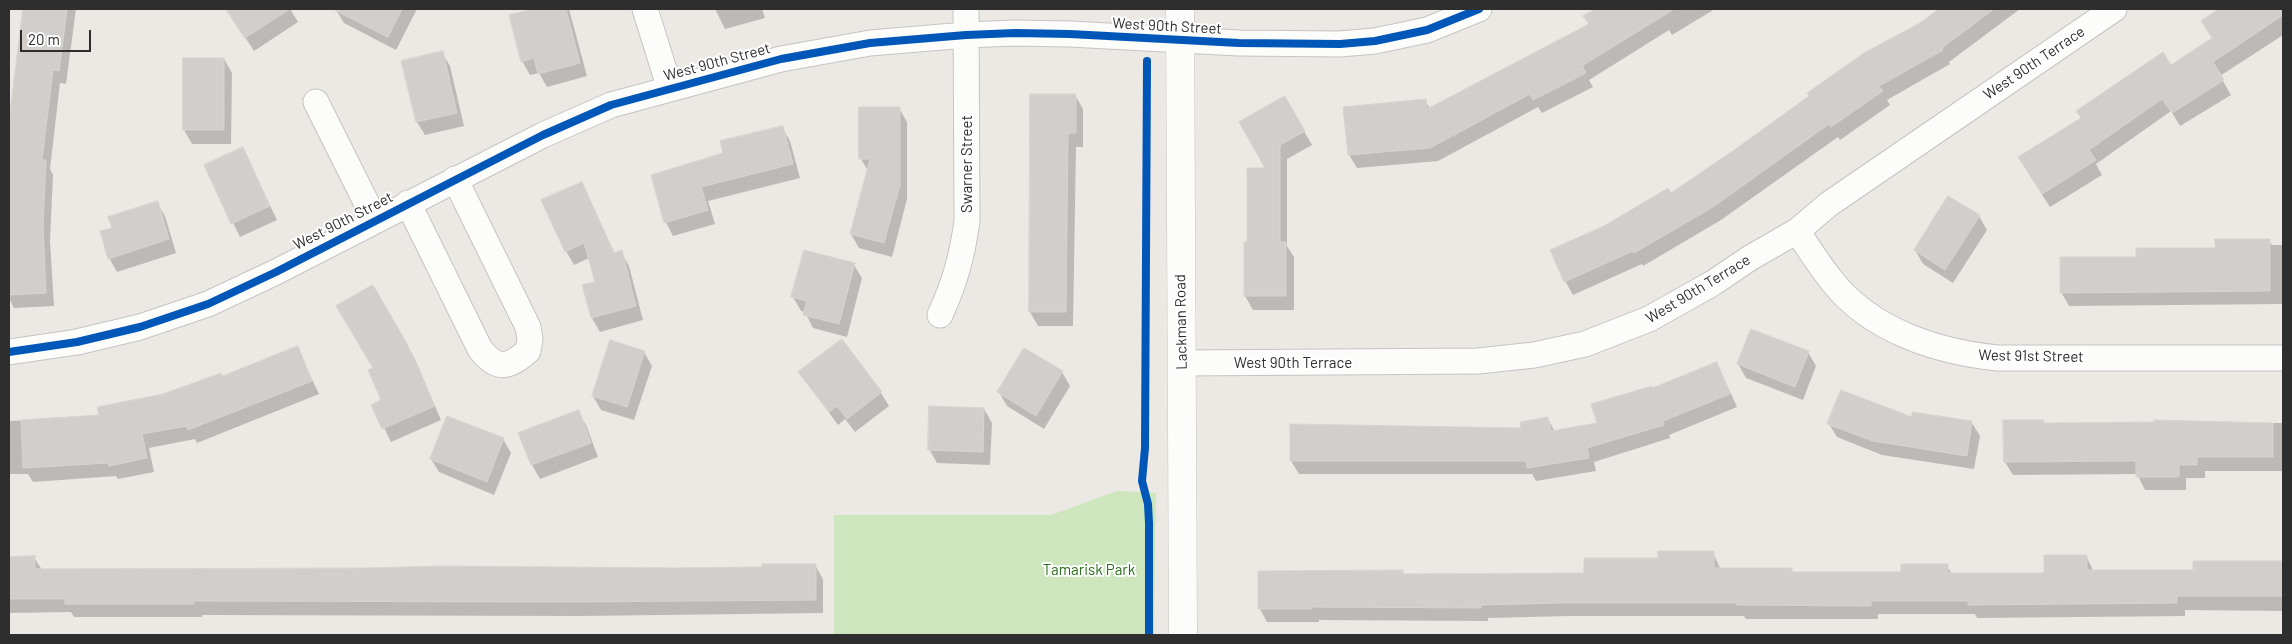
<!DOCTYPE html>
<style>
body{margin:0}
#map{position:relative;width:2292px;height:644px;overflow:hidden;background:#ece8e4;font-family:Barlow,sans-serif}
canvas{display:block}
.frame{position:absolute;inset:0;border:10px solid #2e2e2e;pointer-events:none}
.scale{position:absolute;left:20px;top:30px;width:71px;height:22px;box-sizing:border-box;border:2px solid #2e2e2e;border-top:0;padding-left:6px;font-size:15px;line-height:18px;white-space:nowrap;color:#2e2e2e;-webkit-text-stroke:4px #fff;paint-order:stroke}
</style>
<div id="map">
<canvas width="2292" height="644"></canvas>
<div class="frame"></div>
<div class="scale">20 m</div>
</div>
<script>
const ctx = document.querySelector('canvas').getContext('2d');
ctx.lineJoin = 'round';
function paint(path, color) {
  ctx.fillStyle = color;
  ctx.fill(path, 'evenodd');
}
function trace(path, color, width, dash) {
  ctx.strokeStyle = color;
  ctx.lineWidth = width;
  ctx.lineCap = dash ? 'butt' : 'round';
  ctx.setLineDash(dash || []);
  ctx.stroke(path);
}
function label(font, color, halo, rows, align = 'center') {
  ctx.font = font + ' Barlow,sans-serif';
  ctx.lineWidth = 4;
  ctx.setLineDash([]);
  ctx.textBaseline = 'middle';
  ctx.strokeStyle = halo;
  ctx.fillStyle = color;
  for (const [text, x, y, turn = 0] of rows) {
    ctx.save();
    ctx.translate(x, y);
    ctx.rotate((+turn || 0) * Math.PI / 180);
    ctx.textAlign = isNaN(turn) ? turn : align;
    if (halo) ctx.strokeText(text, 0, 0);
    ctx.fillText(text, 0, 0);
    ctx.restore();
  }
}
const green = new Path2D(`
 M1117 491 1156 493 1154 634 834 635V515H1051Z`);
const shadow = new Path2D(`
 M25 9H76L66 84 60 83 50 169 53 175 50 241 54 306 14 308 9 298V132Z
 M227 9H290L298 22 254 51Z
 M417 9 396 50 344 23 336 10Z
 M531 9H569L587 76 547 87 539 73 530 75 522 61Z
 M715 9H762L765 18 725 29Z
 M1598 9H1715L1672 35 1669 30 1589 80 1593 87 1542 113 1538 107 1438 161 1357 168 1349 155 1425 100 1430 109 1590 25 1585 17Z
 M1941 9H2020L1949 62 1950 64 1887 100 1890 105 1840 140 1838 137 1721 220 1643 266 1642 264 1573 295 1565 281 1671 195Z
 M2222 9H2283V35L2220 76 2231 95 2180 126 2171 111 2096 164 2102 175 2050 207 2027 171 2171 66 2213 39 2203 21Z
 M442 53 450 66 464 126 425 135 417 122Z
 M224 59 232 73 231 144H192L184 130Z
 M1075 95 1083 109V147H1076L1073 326H1038L1030 312Z
 M1285 98 1312 145 1287 159V246L1294 257V310H1253L1245 296V243H1248Z
 M899 108 907 122V199L892 257 859 248 851 234 868 171 861 159Z
 M782 127 790 141 800 178 708 201 715 224 673 236 666 222 725 154Z
 M242 148 277 220 240 237 205 165Z
 M581 183 615 254 621 252 629 266 643 320 600 332 592 318 584 286 596 282 589 258 574 265 566 251Z
 M157 203 165 216 176 253 117 272 109 258 113 229Z
 M1979 216 1987 230 1953 283 1923 264 1915 250Z
 M2269 240 2272 245H2283V304L2069 306 2061 292 2216 249Z
 M854 265 862 278 847 337 813 328 805 312 801 311 793 297Z
 M372 287 414 357 441 420 391 442 373 405 383 400 374 368Z
 M297 348 319 394 197 443 195 439 149 448 154 472 118 479 116 476 33 482 28 474H9V421L101 417 223 378Z
 M644 352 652 366 634 420 601 410 593 396Z
 M1808 352 1816 366 1803 400 1746 378 1738 364Z
 M1717 363 1737 407 1669 435 1670 438 1594 462 1596 471 1536 481 1532 474H1299L1291 461 1522 429 1548 419 1555 432 1599 424 1652 390Z
 M800 372 881 393 889 406 855 432 845 419 838 425Z
 M1062 372 1070 386 1044 429 1007 406 999 392Z
 M984 409 992 423 990 465 937 463 929 449Z
 M578 412 586 425 598 457 540 479 532 465 520 434Z
 M1913 419 1972 423 1980 436 1974 469 1882 455 1837 437 1829 424Z
 M2043 421 2045 424 2283 423V471H2205V478H2186V490H2145L2137 474 2013 475 2005 462Z
 M503 439 511 453 494 495 439 472 431 459Z
 M1713 553 1721 570H1791L1793 573H1902L1947 566 1952 574 2046 575 2086 556 2094 572H2194V563L2283 561V611L2185 610V616L1977 618 1975 614H1878V619H1746L1744 616H1569L1488 618V621L1319 620V622H1267L1260 609 1403 572 1405 576 1586 574 1660 559Z
 M34 557 42 570H674L815 565 823 579V613L580 616 202 615V617H74L71 612 9 613V558Z`);
const building = new Path2D(`
 M23 9 67 10 59 71 53 70 42 160H46L43 227 46 293 9 295V121Z
 M226 9H290L245 38Z
 M333 9H402L388 37Z
 M535 9H566L580 63 538 74 534 58 521 62 509 15Z
 M1596 9H1674L1582 66 1586 73 1533 100 1530 94 1430 148 1348 155 1343 107 1426 99 1427 109 1589 24 1583 16Z
 M1939 9H1994L1942 48 1943 50 1879 86 1883 91 1831 127 1829 124 1713 207 1634 253 1633 251 1564 282 1550 250 1604 226 1668 188 1671 193 1737 148 1809 96 1807 93 1864 53 1920 23Z
 M2219 9H2283V15L2213 62 2224 80 2172 113 2162 99 2089 150 2096 160 2042 194 2018 157 2081 118 2076 111 2163 52 2171 65 2212 38 2201 21Z
 M443 51 457 113 416 122 401 61Z
 M183 58H224V130H183Z
 M1030 94H1076V133H1068L1066 312H1029Z
 M1285 96 1305 131 1280 145V242H1286V296H1244V242H1247V168H1265L1239 122Z
 M859 107H900V185L884 243 850 234 870 159H859Z
 M783 126 793 164 701 187 708 210 664 223 651 175 723 153 720 141Z
 M243 147 270 206 231 224 204 165Z
 M582 182 614 253 622 250 636 306 591 318 582 285 595 282 584 243 565 252 541 200Z
 M1948 196 1980 215 1945 270 1914 250Z
 M158 201 169 239 108 259 100 231 112 228 108 217Z
 M2215 239H2270V291L2060 293V257H2136V248H2215Z
 M804 250 855 263 839 324 803 315 807 301 791 297Z
 M373 285 406 342 435 406 382 429 371 405 381 400 368 370 373 368 336 306Z
 M1751 329 1809 351 1795 387 1737 364Z
 M842 339 882 392 847 419 837 406 829 412 798 372Z
 M610 340 645 351 627 407 592 396Z
 M298 346 312 381 188 430 187 426 142 434 147 458 109 466 108 463 23 468 21 420 99 415 97 407 163 394 221 373 222 376Z
 M1024 348 1063 371 1036 416 997 392Z
 M1717 362 1730 394 1663 421 1664 425 1587 448 1589 458 1527 468 1526 461H1290V424L1521 428 1520 422 1548 417 1551 431 1597 423 1591 404 1652 386V388Z
 M1841 390 1912 417V412L1972 421 1967 456 1873 441 1827 424Z
 M929 406 984 408 983 452 928 450Z
 M579 410 591 443 531 465 518 433Z
 M447 416 504 438 487 482 430 459Z
 M2003 420H2044V423L2154 422V420L2273 423V457H2197V465H2179V477H2136V461L2004 462Z
 M1658 551H1714V568H1792V572H1901V564H1948V573H2044V555H2087V570H2193V561H2283V596H2177V603L1968 605V601H1871V606L1737 605V603H1560L1481 605V608L1312 607V609H1258V571L1403 570V574L1584 573V558H1658Z
 M35 556V569L366 568 443 566 674 568 762 567V564H816V600L571 602 194 601V604H65V599H9V557Z`);
const street = new Path2D(`
 M645 9 670 89
 M316 102 375 220
 M408 203 480 349C497 371 508 368 528 351L530 339 528 327 455 179
 M1797 231C1808 247 1819 265 1832 281 1871 331 1938 352 1998 358H2283
 M940 315C955 282 962 257 967 221L966 9
 M9 352 77 342 140 327 208 304 276 272 543 135 611 105 781 59 870 43 966 35 1015 33 1070 34 1239 43 1340 44 1375 41 1427 30 1479 9
 M1182 363 1478 361 1534 355 1585 344 1649 319 1713 283 1750 258 1797 231 1829 204 2114 9`);
const secondary = new Path2D(`
 M1180 9 1183 635`);
const cycleway = new Path2D(`
 M1147 61 1145 448 1142 481 1148 504 1149 523V635
 M9 352 77 342 140 327 208 304 276 272 543 135 611 105 781 59 870 43 966 35 1015 33 1070 34 1239 43 1340 44 1375 41 1427 30 1479 9`);
const streetNames = [
 ["West 90th Street",1167,26,3],
 ["West 90th Street",717,62,-15],
 ["West 90th Terrace",2034,63,-34],
 ["Swarner Street",967,164,-90],
 ["West 90th Street",343,221,-27],
 ["West 90th Terrace",1698,289,-31],
 ["Lackman Road",1181,322,-91],
 ["West 91st Street",2031,356,1],
 ["West 90th Terrace",1293,363]
];
const parkNames = [
 ["Tamarisk Park",1089,570]
];
paint(green, '#cee6be');
paint(shadow, '#0003');
paint(building, '#d1cecb');
trace(building, '#d7d4d0', 1);
trace(street, '#c5c4c5', 27);
trace(secondary, '#c5c4c5', 29);
trace(street, '#fcfcfb', 25);
trace(secondary, '#fcfcfb', 28);
trace(cycleway, '#0057b8', 8);
label('15px', '#2e2e2e', '#fff', streetNames);
label('15px', '#2c6e1b', '#fff', parkNames);
</script>
